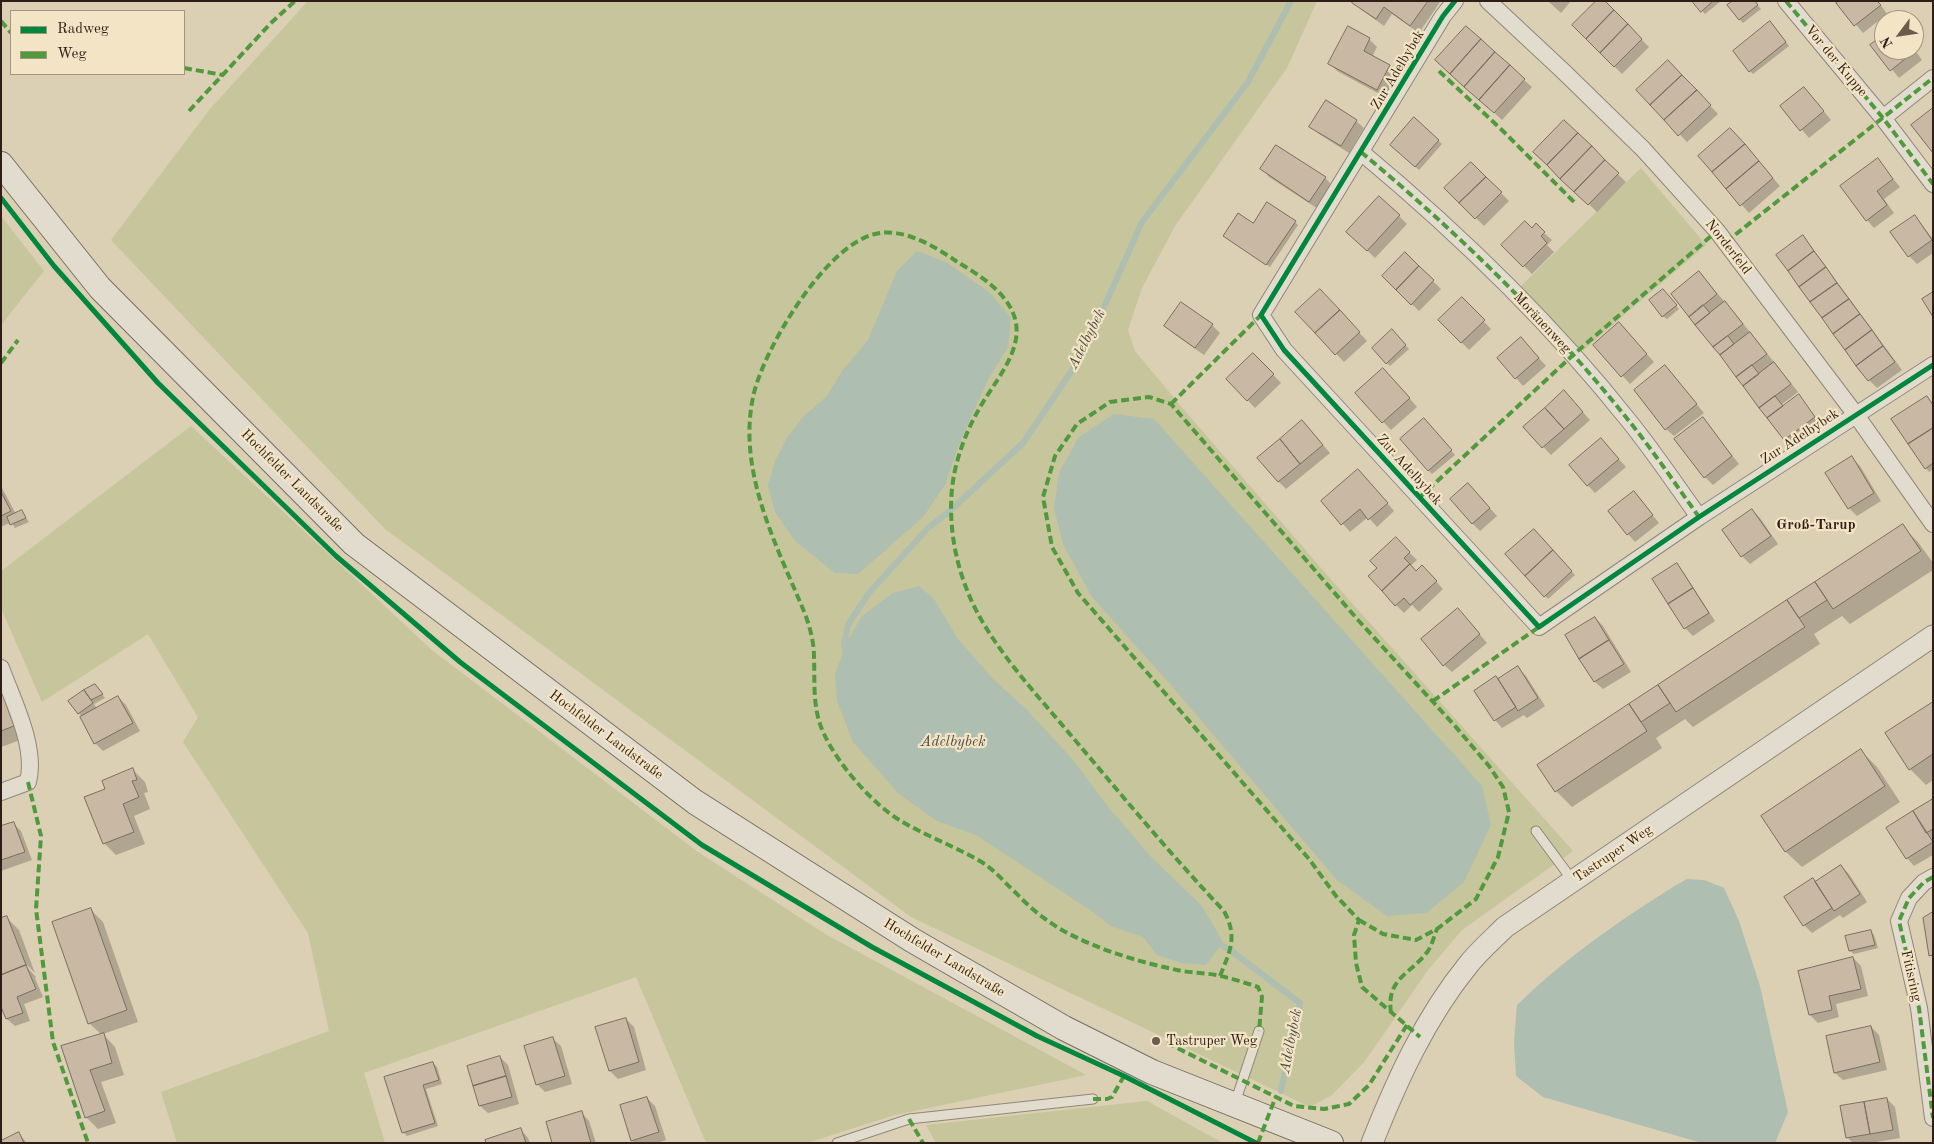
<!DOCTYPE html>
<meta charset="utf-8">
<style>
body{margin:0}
#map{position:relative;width:1934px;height:1144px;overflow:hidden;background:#dbcfb4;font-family:"Old Standard TT",serif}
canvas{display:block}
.frame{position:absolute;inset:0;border:2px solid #2f1e17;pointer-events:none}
.legend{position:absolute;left:10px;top:10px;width:175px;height:65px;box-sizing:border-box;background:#f2e4c4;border:1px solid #a4957f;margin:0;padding:6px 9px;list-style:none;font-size:15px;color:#2f1e17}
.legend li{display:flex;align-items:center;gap:10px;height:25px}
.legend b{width:25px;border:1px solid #a4957f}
.north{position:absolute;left:1874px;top:10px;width:50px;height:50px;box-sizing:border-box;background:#f2e4c4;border:1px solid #a4957f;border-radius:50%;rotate:239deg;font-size:14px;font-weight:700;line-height:20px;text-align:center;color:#2f1e17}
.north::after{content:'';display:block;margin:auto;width:18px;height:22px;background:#6b5c4e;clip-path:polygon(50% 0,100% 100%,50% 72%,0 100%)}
</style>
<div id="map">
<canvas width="1934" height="1144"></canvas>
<div class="frame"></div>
<ul class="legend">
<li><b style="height:6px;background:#00873e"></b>Radweg</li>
<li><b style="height:6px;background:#509a3d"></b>Weg</li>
</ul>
<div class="north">N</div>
</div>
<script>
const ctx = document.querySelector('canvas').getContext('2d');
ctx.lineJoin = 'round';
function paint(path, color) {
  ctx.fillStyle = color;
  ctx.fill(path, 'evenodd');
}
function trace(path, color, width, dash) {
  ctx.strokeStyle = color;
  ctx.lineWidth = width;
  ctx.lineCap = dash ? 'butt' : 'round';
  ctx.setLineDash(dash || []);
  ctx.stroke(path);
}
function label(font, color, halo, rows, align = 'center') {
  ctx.font = font + ' "Old Standard TT",serif';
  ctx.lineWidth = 4.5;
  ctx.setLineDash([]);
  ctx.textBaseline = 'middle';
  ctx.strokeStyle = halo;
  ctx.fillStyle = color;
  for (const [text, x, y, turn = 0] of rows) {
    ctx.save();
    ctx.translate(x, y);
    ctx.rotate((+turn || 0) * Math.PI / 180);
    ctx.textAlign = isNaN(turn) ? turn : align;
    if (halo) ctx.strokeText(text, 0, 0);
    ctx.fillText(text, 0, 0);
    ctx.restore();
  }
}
const green = new Path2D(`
 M308 1H1317L1287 68 1175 226 1142 288 1128 330 1135 351 1185 411 1328 576 1573 851 1462 930 1428 970 1365 1061 1332 1095 1310 1107 911 917 385 529 111 240 210 109Z
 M1641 168 1706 245 1581 352 1520 287Z
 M1 216 44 271 1 325Z
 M191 426 433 651 698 852 827 935 1086 1075 895 1115 807 1143H706L636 977 364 1073 385 1143H177L161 1092 329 1031 308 933 183 742 198 717 148 634 42 702 1 608V571Z
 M1147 1101 1223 1143H936L926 1125Z`);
const water = new Path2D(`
 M917 251 946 262 989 292 1011 318 1008 347 989 378 973 412 957 450 945 485 923 517 858 574 835 573 795 541 775 512 768 485 775 461 787 438 803 417 827 396 842 371 868 340 897 271Z
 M1114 414 1154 419 1482 786 1491 825 1464 882 1426 913 1387 916 1337 880 1171 685 1092 597 1063 544 1054 508 1059 473 1079 437Z
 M919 586 934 599 958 639 992 678 1026 709 1074 761 1109 808 1152 858 1202 906 1223 942 1206 965 1181 963 1157 955 1143 937 1111 926 1093 912 976 835 937 821 899 794 853 742 837 701 835 675 846 644 862 616 893 593Z
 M1687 879 1704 880 1724 888 1739 921 1760 986 1788 1112 1775 1143H1702L1543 1097 1516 1076 1514 1042 1517 1005C1556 967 1599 935 1645 905 1659 896 1672 887 1687 879Z`);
const shadow = new Path2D(`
 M1355 1H1439L1440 2 1419 33 1392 14 1384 26 1362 10 1354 2Z
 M1548 1H1571L1561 13Z
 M1603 1 1649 47 1622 74 1574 25Z
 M1693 1H1721L1705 14Z
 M1754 1 1761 9 1743 23 1729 6Z
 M1841 1H1878L1887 14 1863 33 1838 3Z
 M1774 26 1789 46 1753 74 1750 71Z
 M1884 36V50L1914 49 1922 60 1899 78 1872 45Z
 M1369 39 1377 47 1372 57 1390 66 1397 74 1385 97 1337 71 1329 63Z
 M1445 68 1524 80 1532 87 1502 120Z
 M1676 69 1718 114 1687 142 1638 90Z
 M1811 96 1831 120 1809 138 1782 106Z
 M1414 119 1442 144 1419 170 1391 145Z
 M1356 121 1364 128 1349 153 1319 134 1311 126Z
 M1564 122 1626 182 1597 212 1535 152Z
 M1738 137 1780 186 1749 213 1699 156Z
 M1877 160 1900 187 1884 199 1894 213 1874 228 1867 220Z
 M1471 163 1509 201 1484 226 1446 188Z
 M1262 169 1325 178 1333 186 1318 209 1269 177Z
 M1399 216 1407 224 1375 258 1356 240Z
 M1915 216 1933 239V253L1917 264 1909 256Z
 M1295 222 1298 225 1270 267 1224 236 1253 225Z
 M1532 229 1544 233 1552 240 1547 245 1554 252 1532 274 1503 245Z
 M1803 237 1810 245 1902 370 1877 388 1869 380 1778 255Z
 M1405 254 1441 289 1419 311 1383 276Z
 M1699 273 1733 311 1798 392 1781 405 1783 407 1799 396 1822 425 1792 447 1673 294Z
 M1666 294 1679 309 1667 319 1663 316Z
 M1327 298 1367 341 1344 362 1297 312Z
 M1462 299 1491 329 1469 350 1440 320Z
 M1212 325 1220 333 1204 355 1174 334 1166 326Z
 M1392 331 1409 349 1390 366 1373 348Z
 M1626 331 1654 362 1630 384 1595 345Z
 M1529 347 1546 366 1523 386 1516 378Z
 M1253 354 1281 383 1255 408 1228 379Z
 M1665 366 1704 413 1674 436 1666 429Z
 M1391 377 1417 407 1391 430 1356 393Z
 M1572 400 1590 420 1551 455 1525 427Z
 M1933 405V469L1929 472 1926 468Z
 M1703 419 1739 464 1713 485 1705 477Z
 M1427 423 1455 455 1432 474 1401 439Z
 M1310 430 1330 453 1286 489 1278 481Z
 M1608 447 1626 467 1595 493 1570 466Z
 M1852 458 1860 466 1881 501 1857 516 1849 508Z
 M1366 478 1394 511 1377 527 1368 517 1350 532 1323 501Z
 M1 486 16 514 22 512 29 522 15 528 11 522 1 527Z
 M1476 493 1497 516 1480 531 1472 523Z
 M1634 493 1659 523 1635 542 1628 534Z
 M1752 510 1760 518 1778 544 1750 564 1742 556Z
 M1902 526 1918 542 1933 563V570L1850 624 1842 616 1814 634 1820 644 1693 727 1685 719 1656 738 1662 748 1572 807 1556 791 1539 765Z
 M1541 538 1575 575 1548 599 1507 554Z
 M1396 539 1417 560 1410 566 1416 572 1430 575 1443 589 1419 612 1412 605 1404 613 1396 605 1379 568Z
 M1677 565 1684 573 1715 621 1693 636 1685 628Z
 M1465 617 1487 643 1452 672 1444 665Z
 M1595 618 1603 626 1631 672 1603 689 1595 682 1567 636Z
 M1518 668 1526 676 1545 706 1527 718 1524 715 1502 728 1495 720 1498 680Z
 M95 685 105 698 94 704 97 709 118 697 126 705 140 731 103 751 95 743 82 717 70 702Z
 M1 687 26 738 1 747Z
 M1933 703V780L1926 785 1910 769Z
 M1861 751 1877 767 1900 802 1802 867 1786 852 1762 817Z
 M133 770 145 782 148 792 144 793 150 809 134 816 145 844 116 855 104 843 107 790Z
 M1933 800V855L1914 866 1907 858Z
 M13 823 21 831 32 860 1 871V828Z
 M1841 866 1849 874 1867 902 1843 918 1840 915 1812 933 1804 925 1786 898 1816 883Z
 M91 910 103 922 138 1022 103 1034 115 1047 124 1075 101 1082 116 1123 98 1129 86 1117 63 1047 102 1035 89 1023Z
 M7 918 19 930 35 973 22 960 21 961 36 977 35 978 43 997 24 1004 30 1021 15 1026 7 1019 1 1004Z
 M1871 931 1874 935 1878 948 1854 954 1850 951Z
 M1853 958 1861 966 1868 996 1836 1004 1839 1017 1818 1023 1810 1015Z
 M626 1019 634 1027 646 1070 618 1079 610 1071 597 1028Z
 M1871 1027 1879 1035 1887 1070 1843 1080 1835 1073Z
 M553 1039 561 1046 572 1084 545 1092 537 1084Z
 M500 1057 508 1065 519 1104 488 1113 480 1106Z
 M433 1063 437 1067 442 1084 426 1089 438 1126 407 1136 403 1132 386 1078Z
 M647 1098 655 1106 666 1140 657 1143H634L632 1140Z
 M1887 1099 1895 1107 1900 1138 1870 1143H1853L1848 1138Z
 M582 1113 589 1121 596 1143H553Z
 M521 1130 528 1138 530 1143H487Z
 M19 1134 27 1143H1Z`);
const stream = new Path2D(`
 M846 656 844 644 848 625 868 594 928 528 952 509 1023 443 1083 354 1142 222 1248 82 1291 1
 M1214 941 1230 950 1300 1003 1281 1091`);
const building = new Path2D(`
 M1353 1H1428L1410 26 1384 7 1376 19 1352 3Z
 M1596 1H1605L1614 10 1586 39 1572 25Z
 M1692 1H1713L1701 12Z
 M1733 1H1755L1758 5 1739 20 1727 5Z
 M1839 1H1877L1881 5 1854 26 1836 3Z
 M1614 10 1628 24 1600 53 1586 39Z
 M1770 21 1786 42 1749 72 1733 51Z
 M1628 24 1642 39 1614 67 1600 53Z
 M1348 26 1370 38 1364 51 1390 65 1377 90 1328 64Z
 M1466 26 1481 39 1450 74 1435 60Z
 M1884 35V50H1914L1915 51 1890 71 1870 45Z
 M1481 39 1495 52 1464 87 1450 74Z
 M1495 52 1510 65 1479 100 1464 87Z
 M1668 60 1682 75 1650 105 1636 90Z
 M1510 65 1525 79 1494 113 1479 100Z
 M1682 75 1697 90 1664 120 1650 105Z
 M1804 87 1824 111 1800 131 1780 106Z
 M1697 90 1711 105 1678 136 1664 120Z
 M1326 100 1357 120 1341 146 1309 127Z
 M1933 108V153L1911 125Z
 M1414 117 1439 140 1415 167 1390 145Z
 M1564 120 1578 133 1547 165 1533 152Z
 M1730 128 1745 144 1712 172 1698 156Z
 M1578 133 1592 146 1560 179 1547 165Z
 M1745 144 1759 161 1726 189 1712 172Z
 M1276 145 1326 177 1309 202 1260 169Z
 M1592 146 1605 160 1574 192 1560 179Z
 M1878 158 1893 179 1877 191 1887 205 1866 221 1840 186Z
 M1605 160 1619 173 1588 205 1574 192Z
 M1759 161 1773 178 1740 206 1726 189Z
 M1471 162 1486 177 1459 203 1444 188Z
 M1486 177 1502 192 1475 219 1459 203Z
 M1379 196 1400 215 1367 251 1346 232Z
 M1267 202 1296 221 1266 265 1223 236 1238 213 1253 223Z
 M1915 215 1932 240 1908 257 1890 232Z
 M1525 221 1532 228 1536 223 1545 232 1541 236 1547 243 1523 267 1501 245Z
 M1803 235 1814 251 1788 271 1776 255Z
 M1814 251 1826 267 1799 287 1788 271Z
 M1405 252 1419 266 1396 290 1382 276Z
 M1419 266 1434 280 1411 305 1396 290Z
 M1826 267 1837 283 1810 302 1799 287Z
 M1699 271 1717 294 1689 317 1671 294Z
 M1837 283 1849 299 1822 318 1810 302Z
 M1320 289 1340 310 1315 333 1295 312Z
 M1663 289 1677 305 1662 317 1649 300Z
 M1933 292V317L1922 299Z
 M1462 297 1485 320 1461 343 1438 320Z
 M1849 299 1860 314 1833 334 1822 318Z
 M1725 301 1743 324 1713 347 1695 325Z
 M1181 302 1213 324 1195 348 1164 326Z
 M1703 305 1710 313 1695 325 1689 317Z
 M1340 310 1360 332 1335 355 1315 333Z
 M1860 314 1872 330 1845 350 1833 334Z
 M1619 322 1647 354 1621 377 1593 345Z
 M1392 329 1406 345 1386 364 1372 348Z
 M1872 330 1883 346 1856 366 1845 350Z
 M1750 332 1767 354 1736 377 1720 355Z
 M1728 336 1734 344 1720 355 1713 347Z
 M1521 337 1539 358 1515 379 1497 358Z
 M1883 346 1895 362 1868 381 1856 366Z
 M1253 353 1274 374 1247 401 1226 379Z
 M1774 362 1791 384 1759 408 1743 386Z
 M1665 365 1697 404 1665 430 1634 390Z
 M1752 365 1759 374 1743 386 1736 377Z
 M1383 368 1410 398 1382 423 1355 393Z
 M1564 390 1583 412 1564 429 1545 408Z
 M1799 394 1815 417 1784 440 1767 418Z
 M1775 396 1783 406 1767 418 1759 408Z
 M1927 396 1933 405V428L1908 444 1891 419Z
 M1545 408 1564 429 1542 448 1523 427Z
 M1703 417 1732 456 1704 478 1674 439Z
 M1424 418 1452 450 1428 471 1400 439Z
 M1302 420 1323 445 1300 464 1280 439Z
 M1933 428V463L1925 469 1908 444Z
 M1601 438 1619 459 1587 486 1569 465Z
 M1280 439 1300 464 1278 482 1257 458Z
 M1852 456 1874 493 1848 509 1825 473Z
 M1358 469 1388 503 1368 520 1360 509 1341 525 1321 501Z
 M1468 483 1490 508 1472 524 1450 499Z
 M1634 491 1653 515 1627 535 1608 511Z
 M1 492 11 511 1 516Z
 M1752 509 1771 536 1741 557 1722 530Z
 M22 510 26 518 10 525 7 517Z
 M1903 524 1921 551 1833 609 1815 582Z
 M1534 529 1553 550 1525 576 1505 554Z
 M1396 537 1410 552 1404 558 1410 564 1382 591 1368 576 1377 568 1370 561Z
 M1553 550 1572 571 1544 597 1525 576Z
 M1677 563 1693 588 1668 604 1652 579Z
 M1410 564 1416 571 1422 565 1437 581 1410 605 1404 598 1395 606 1382 591Z
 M1815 582 1827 600 1799 618 1787 600Z
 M1693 588 1709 613 1684 629 1668 604Z
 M1787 600 1805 627 1676 712 1658 685Z
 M1458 608 1480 634 1443 666 1421 639Z
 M1595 617 1609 640 1579 659 1565 635Z
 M1609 640 1624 664 1594 682 1579 659Z
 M1518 666 1538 698 1518 711 1498 679Z
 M1496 676 1516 707 1494 721 1474 691Z
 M95 684 103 694 91 700 84 690Z
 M1658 685 1670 703 1641 722 1629 704Z
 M1 690 14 726 1 731Z
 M84 690 93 703 78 714 68 701Z
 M118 696 133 723 94 744 80 717Z
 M1933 702V754L1909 770 1885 733Z
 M1629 704 1647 731 1555 792 1537 765Z
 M1861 749 1885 786 1785 852 1761 816Z
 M133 768 137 780 132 781 139 797 123 804 134 832 103 844 84 797 105 789 102 781Z
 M1933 799V829L1926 833 1913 811Z
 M1913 811 1933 842 1906 859 1886 828Z
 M14 822 25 852 1 860V826Z
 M1841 865 1860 894 1834 911 1815 882Z
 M1813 878 1832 908 1803 926 1784 897Z
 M91 908 127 1010 88 1024 52 922Z
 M1933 912V955L1929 956 1923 918Z
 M7 916 26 965 1 975V918Z
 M1871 930 1875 945 1849 951 1845 936Z
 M1853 957 1861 989 1829 996 1832 1010 1809 1015 1798 971Z
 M26 965 36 989 17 997 23 1013 6 1019 1 1007V975Z
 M626 1018 639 1062 609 1071 595 1027Z
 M1871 1026 1880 1062 1834 1073 1826 1036Z
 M104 1033 112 1063 90 1070 105 1111 85 1118 61 1046Z
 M553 1037 565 1076 536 1085 524 1046Z
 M500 1056 506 1076 473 1086 467 1066Z
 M433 1062 439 1080 423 1085 435 1123 402 1133 384 1077Z
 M506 1076 512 1097 479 1106 473 1086Z
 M647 1097 659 1132 631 1141 620 1105Z
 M1887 1098 1893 1130 1870 1134 1864 1102Z
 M1864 1102 1870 1134 1846 1138 1840 1106Z
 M582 1111 591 1143H552L546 1122Z
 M521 1128 526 1143H486L485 1140Z
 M19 1132 24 1143H1V1141Z`);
const service = new Path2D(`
 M1536 831 1573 881
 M1235 1103 1259 1031
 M837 1143 909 1119 1093 1099`);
const minor = new Path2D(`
 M1455 1 1443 16 1261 315 1284 350 1539 627 1699 517 1933 365
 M1488 1 1563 71 1643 149 1717 231 1856 415 1933 524
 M1786 1 1883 118 1933 184
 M1883 118 1933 78
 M1361 152C1457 232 1552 324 1629 421 1654 452 1676 485 1699 517
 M1 668C13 701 37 747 28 782L1 792
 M1933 877 1924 882 1909 898 1899 921 1919 1008 1933 1118`);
const tertiary = new Path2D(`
 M1372 1143C1397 1080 1425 1018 1468 965 1479 951 1493 939 1505 927L1933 636`);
const secondary = new Path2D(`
 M1 164 100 288 354 544 695 802 912 940 1064 1028 1152 1072 1331 1143`);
const quiet = new Path2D(`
 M1786 1 1883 118 1933 184
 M1 21 11 33
 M184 68 223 75
 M1439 71 1504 132 1576 204
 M189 111 271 23 295 1
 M1361 152C1457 232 1552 324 1629 421 1654 452 1676 485 1699 517
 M1726 242 1933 78
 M1 363 18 340
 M1171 404 1261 315
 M1419 498 1573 355 1717 231
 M1433 701 1539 627
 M28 782 41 836 36 909 53 1042 88 1143
 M1933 877 1924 882 1909 898 1899 921 1919 1008 1933 1118
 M1359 920 1383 934 1416 940 1437 929 1476 899 1498 857 1509 812 1503 787 1489 766 1455 726 1358 620 1171 404 1149 397 1110 402 1077 424 1055 456 1043 497 1052 547 1078 593 1309 859 1336 896 1359 920 1354 935 1356 963 1362 987 1420 1037
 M1220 976C1230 951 1238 937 1224 911 1170 854 1120 793 1069 733 1034 691 987 642 967 590 953 555 947 513 954 475 958 454 967 430 978 411 993 382 1028 348 1013 313 1003 289 977 274 956 261 934 246 903 227 875 234 826 245 765 347 754 393 736 468 775 542 803 609 809 623 814 641 814 657 815 683 812 709 824 734 838 764 872 804 901 821 926 836 954 846 980 861 995 870 1003 881 1016 893 1029 907 1045 920 1062 930 1098 950 1142 963 1182 971 1195 973 1208 973 1221 976 1233 979 1246 983 1258 987L1262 997 1259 1031
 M1391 1013C1386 978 1410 975 1428 951 1432 945 1434 936 1437 929
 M1167 1043 1294 1106 1324 1109 1349 1104 1369 1085 1407 1025
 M1093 1099H1107L1112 1097 1124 1076
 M909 1119 923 1143
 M1258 1143 1276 1096`);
const cycleway = new Path2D(`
 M1455 1 1443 16 1261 315 1284 350 1539 627 1699 517 1933 365
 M1 198 54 266 158 383 336 556 460 662 702 845 872 947 1037 1036 1124 1076 1256 1143`);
const markers = [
 [1156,1041,5,"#6b5c4e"]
];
const streetNames = [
 ["Vor der Kuppe",1836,61,50],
 ["Zur Adelbybek",1398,70,-59],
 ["Norderfeld",1728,247,52],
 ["Moränenweg",1542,323,47],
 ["Zur Adelbybek",1800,437,-33],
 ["Zur Adelbybek",1409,470,48],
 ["Hochfelder Landstraße",292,481,45],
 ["Hochfelder Landstraße",606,735,37],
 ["Tastruper Weg",1613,854,-34],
 ["Hochfelder Landstraße",944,958,31],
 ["Fitisring",1911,976,77]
];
const poiNames = [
 ["Tastruper Weg",1166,1041]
];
const waterNames = [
 ["Adelbybek",1087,339,-63],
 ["Adelbybek",953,742],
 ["Adelbybek",1291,1041,-79]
];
const neighbourhoodNames = [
 ["Groß-Tarup",1816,525]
];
paint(green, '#c7c59b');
paint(water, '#aebeb0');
paint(shadow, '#0003');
trace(stream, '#aebeb0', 6);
paint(building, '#c8b8a4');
trace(building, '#786f62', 1);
trace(service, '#908778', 11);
trace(minor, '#908778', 18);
trace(tertiary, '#908778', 23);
trace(secondary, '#786f62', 26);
trace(service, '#e2dcce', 9);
trace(minor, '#e2dcce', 16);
trace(tertiary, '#e2dcce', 21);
trace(secondary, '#e2dcce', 24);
trace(quiet, '#509a3d', 4, [8, 4]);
trace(cycleway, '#00873e', 5);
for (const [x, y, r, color] of markers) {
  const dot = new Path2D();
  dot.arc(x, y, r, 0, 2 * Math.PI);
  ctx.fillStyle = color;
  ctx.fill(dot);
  trace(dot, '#f2e4c4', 2);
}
label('14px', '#2f1e17', '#f2e4c4', streetNames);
label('14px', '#2f1e17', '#f2e4c4', poiNames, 'left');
label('italic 15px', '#4f4c44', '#f2e4c4', waterNames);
label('bold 15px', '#2f1e17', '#f2e4c4', neighbourhoodNames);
</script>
